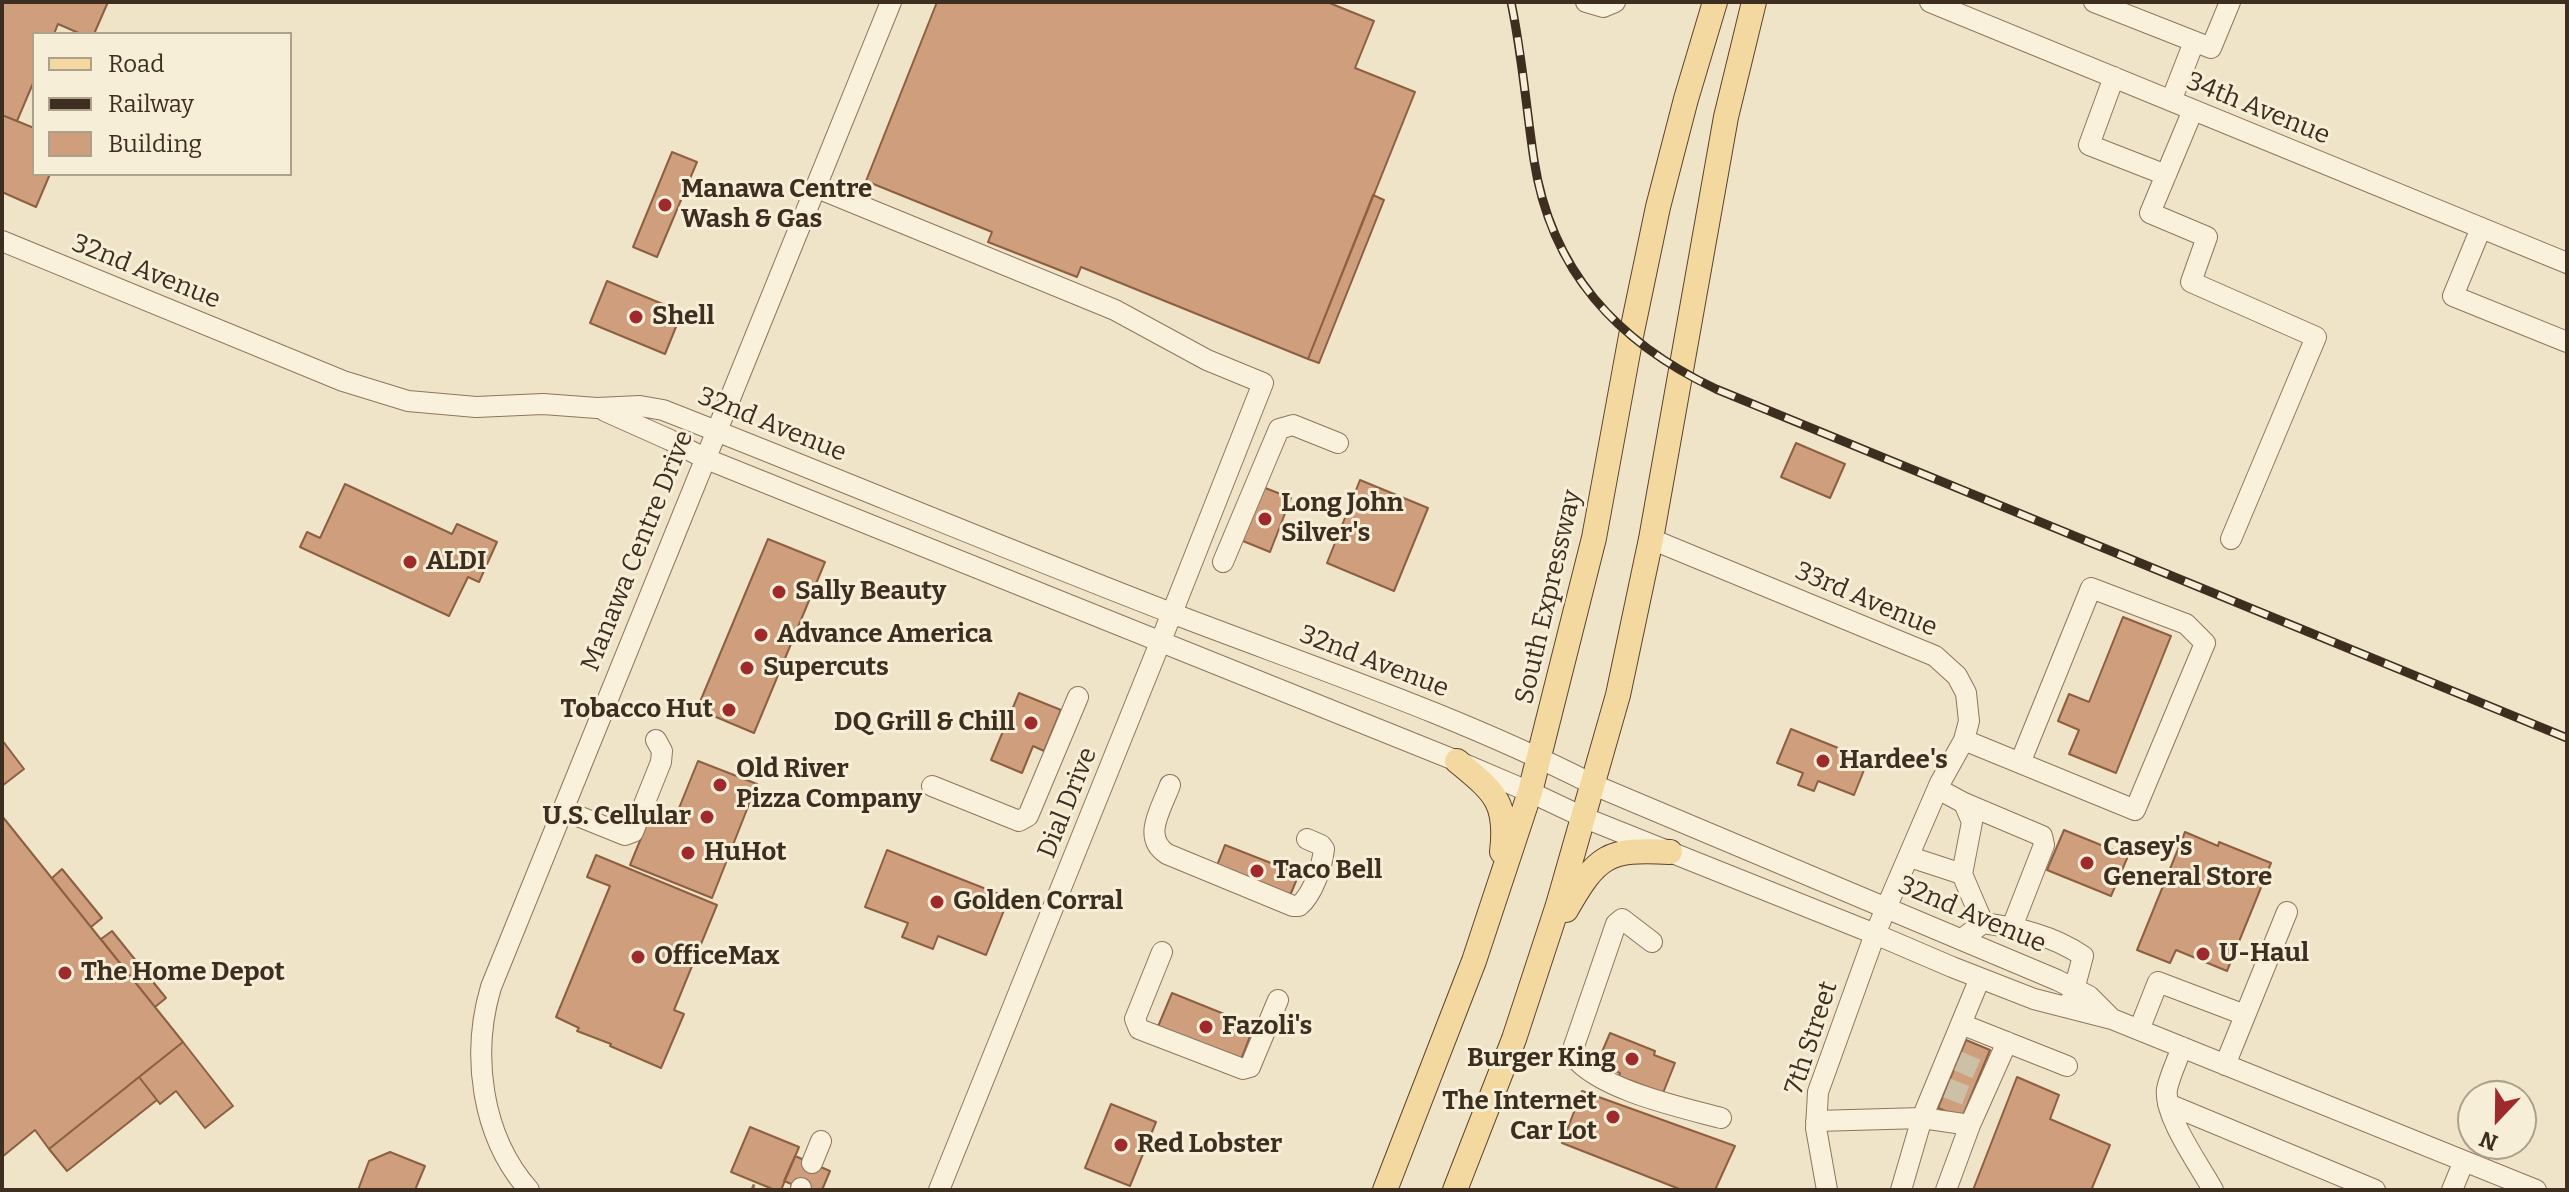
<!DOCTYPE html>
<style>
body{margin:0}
#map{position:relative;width:2569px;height:1192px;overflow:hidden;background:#f0e4c8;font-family:Bitter,serif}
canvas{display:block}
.frame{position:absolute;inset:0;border:4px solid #3d2e20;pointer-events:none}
.legend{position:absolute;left:32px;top:32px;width:260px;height:144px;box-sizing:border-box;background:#f7eed8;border:2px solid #ada18e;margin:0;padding:10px 14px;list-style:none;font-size:24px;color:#3d2e20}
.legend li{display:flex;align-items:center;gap:16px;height:40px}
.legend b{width:40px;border:2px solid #ada18e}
.north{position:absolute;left:2457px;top:1080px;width:80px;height:80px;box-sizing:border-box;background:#f7eed8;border:2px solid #ada18e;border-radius:50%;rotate:202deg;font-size:22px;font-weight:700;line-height:32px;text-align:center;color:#3d2e20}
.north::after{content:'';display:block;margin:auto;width:28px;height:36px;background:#9e2a2b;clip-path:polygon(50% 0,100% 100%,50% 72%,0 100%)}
</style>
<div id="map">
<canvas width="2569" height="1192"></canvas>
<div class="frame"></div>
<ul class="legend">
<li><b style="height:10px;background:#f3d9a0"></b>Road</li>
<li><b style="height:10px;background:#3d2e20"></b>Railway</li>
<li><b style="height:22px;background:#cf9f7d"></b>Building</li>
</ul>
<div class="north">N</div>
</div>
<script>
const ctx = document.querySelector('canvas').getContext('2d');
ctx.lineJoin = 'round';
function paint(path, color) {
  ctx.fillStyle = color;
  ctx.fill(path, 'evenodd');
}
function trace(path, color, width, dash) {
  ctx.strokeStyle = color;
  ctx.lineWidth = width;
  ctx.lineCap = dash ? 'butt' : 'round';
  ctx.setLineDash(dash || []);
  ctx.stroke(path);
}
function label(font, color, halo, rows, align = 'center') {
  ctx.font = font + ' Bitter,serif';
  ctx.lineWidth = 6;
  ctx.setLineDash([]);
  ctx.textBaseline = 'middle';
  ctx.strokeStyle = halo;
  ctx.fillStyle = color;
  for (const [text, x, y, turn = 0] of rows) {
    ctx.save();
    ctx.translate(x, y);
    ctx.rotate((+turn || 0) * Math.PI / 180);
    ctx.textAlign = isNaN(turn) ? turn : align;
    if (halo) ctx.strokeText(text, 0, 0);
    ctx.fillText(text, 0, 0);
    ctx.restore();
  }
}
const building = new Path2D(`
 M2 2H108L94 34H81L58 24 54 34H34V81L17 121 2 115Z
 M937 2H1327L1374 21 1355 68 1415 92 1308 359 1081 267 1077 277 988 242 992 232 866 181Z
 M2 115 34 128V174H50L36 207 2 192Z
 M672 152 697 162 657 257 633 247Z
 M1373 195 1384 200 1319 363 1308 359Z
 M607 281 682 312 665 354 590 323Z
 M1796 443 1845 464 1830 498 1781 477Z
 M1360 480 1428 508 1394 591 1327 563Z
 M345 484 452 534 457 524 497 542 479 582 468 577 449 616 300 547 307 532 320 538Z
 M1260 486 1291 498 1270 552 1238 539Z
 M768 539 825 562 754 733 697 709Z
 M2123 617 2171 636 2116 773 2069 754 2079 730 2058 721 2069 694 2089 702Z
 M1019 693 1061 710 1044 751 1033 746 1022 773 991 760Z
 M1791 729 1868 760 1854 795 1818 781 1814 791 1798 785 1803 773 1777 763Z
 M2 740 24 769 2 786Z
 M698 761 757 784 712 898 630 865 651 814 673 823Z
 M2 816 183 1042 49 1149 35 1130 2 1157Z
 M2064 830 2128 856 2111 896 2047 870Z
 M2185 832 2218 846 2219 842 2271 863 2227 971 2176 950 2170 963 2137 950Z
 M1225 845 1299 874 1289 898 1216 868Z
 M887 850 1009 898 986 955 938 936 933 949 902 937 908 923 865 907Z
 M596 855 717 905 674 1010 684 1014 661 1068 610 1046 611 1044 577 1031 579 1028 556 1017 610 886 587 877Z
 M62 869 102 918 91 927 52 878Z
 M112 931 166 998 155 1007 101 939Z
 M1172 993 1254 1026 1240 1062 1157 1029Z
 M1610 1033 1655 1051 1654 1055 1675 1063 1663 1093 1629 1080 1628 1083 1618 1079 1620 1073 1597 1064Z
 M1966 1040 1990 1050 1962 1118 1938 1108Z
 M183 1042 233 1106 205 1128 176 1091 160 1104 139 1077Z
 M139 1077 157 1100 67 1171 49 1149Z
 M2017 1077 2059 1095 2050 1119 2110 1145 2092 1188 2095 1190H1973Z
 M1582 1091 1735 1146 1715 1190H1682L1562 1143Z
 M1111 1104 1156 1122 1130 1186 1085 1168Z
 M750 1127 799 1147 781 1190H775L731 1172Z
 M390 1152 425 1166 415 1190H358L369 1161Z
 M795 1156 830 1171 822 1190H806L784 1181Z`);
const minorTunnel = new Path2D(`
 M1958 1061 1981 1071
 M1947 1088 1970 1097`);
const path = new Path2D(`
 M752 1190 755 1182`);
const minor = new Path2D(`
 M1586 2 1603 7 1615 2
 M1930 2 2567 263
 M2094 2 2211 48 2230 2
 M2114 77 2089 145 2166 175
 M2171 101 2194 42
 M2193 110 2150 213 2207 237 2191 282 2316 337 2231 539
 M815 187 1115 310 1207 360 1263 383 1172 613 939 1190
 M2481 228 2453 296 2567 342
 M2 241 343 381 408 401 476 407 543 404 597 408 640 406 663 410C834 477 1003 548 1174 614 1315 668 1459 716 1594 785L2057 980 2089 996 2112 1019
 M605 411 670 440 704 458 1457 761 1530 792 1585 818 1875 934 1952 967 2034 999 2112 1019 2536 1190
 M1651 539 1935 656 1957 676 1966 693 1969 721 1964 740 1940 783 1875 934 1818 1092 1816 1128 1827 1190
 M1223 562 1279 429 1293 425 1338 443
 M1964 740 2135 810 2205 643 2186 624 2091 588 2020 763
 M1170 785C1162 808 1141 837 1167 854L1293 906H1299C1313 894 1322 867 1324 849L1321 845 1307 839
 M932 786 1019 821 1028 816 1078 697
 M1938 789 1964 803 1972 822 1962 874
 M1964 803 2042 836 2044 845 2012 927
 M563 810 625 835 633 832 661 762 662 751 656 740
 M1910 857 1962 874 1983 923
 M1962 939 1983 923C2019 928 2052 935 2083 956L2071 1001
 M1652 942 1622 919 1616 924 1574 1046V1057C1601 1090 1680 1107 1721 1118
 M1162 952 1135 1019 1139 1029 1243 1069 1250 1067 1278 1000
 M1961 1024 2067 1066
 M2139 1030 2158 982 2245 1015
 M2182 1047C2177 1061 2170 1075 2167 1089 2163 1115 2200 1166 2213 1190
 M2225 1065 2287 912
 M2168 1104 2375 1190
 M1816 1121 1922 1118 1970 1125 2007 1042
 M812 1163 821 1141
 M529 1190C481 1136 471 1054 491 987L891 2
 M801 1190V1188
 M1901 1190 1922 1118 1980 978
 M1946 1190 1970 1125
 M2452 1190 2464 1161`);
const major = new Path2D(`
 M1457 761C1494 792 1508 801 1502 852
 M1566 910C1597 856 1607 848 1670 852
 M1385 1190 1474 961 1530 792 1594 538 1631 336 1658 207 1686 99 1715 2
 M1455 1190 1514 1039 1558 905 1618 695 1651 539 1726 117 1754 2`);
const rail = new Path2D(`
 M1511 2C1522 54 1526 107 1534 160 1551 271 1617 342 1716 389L2567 738`);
const markers = [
 [665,205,8,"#9e2a2b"],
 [636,317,8,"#9e2a2b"],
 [1265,519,8,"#9e2a2b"],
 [410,562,8,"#9e2a2b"],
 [779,592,8,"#9e2a2b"],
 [761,635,8,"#9e2a2b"],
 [747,668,8,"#9e2a2b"],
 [729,710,8,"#9e2a2b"],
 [1031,723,8,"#9e2a2b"],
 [1823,761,8,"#9e2a2b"],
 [720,785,8,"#9e2a2b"],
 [707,817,8,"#9e2a2b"],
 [688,853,8,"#9e2a2b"],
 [2087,863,8,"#9e2a2b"],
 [1257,871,8,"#9e2a2b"],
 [937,902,8,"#9e2a2b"],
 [2203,954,8,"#9e2a2b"],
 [638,957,8,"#9e2a2b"],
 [65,973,8,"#9e2a2b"],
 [1206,1027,8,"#9e2a2b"],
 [1632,1059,8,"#9e2a2b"],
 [1613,1117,8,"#9e2a2b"],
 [1121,1145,8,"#9e2a2b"]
];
const streetNames = [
 ["34th Avenue",2258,109,22],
 ["32nd Avenue",146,272,22],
 ["32nd Avenue",772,425,22],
 ["Manawa Centre Drive",638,551,-68],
 ["South Expressway",1549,597,-77],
 ["33rd Avenue",1866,600,23],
 ["32nd Avenue",1374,662,21],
 ["Dial Drive",1068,803,-68],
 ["32nd Avenue",1972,915,23],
 ["7th Street",1812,1038,-72]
];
const poiNames = [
 ["Manawa Centre",681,190],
 ["Wash & Gas",681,220],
 ["Shell",652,317],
 ["Long John",1281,504],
 ["Silver's",1281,534],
 ["ALDI",426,562],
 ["Sally Beauty",795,592],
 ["Advance America",777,635],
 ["Supercuts",763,668],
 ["Tobacco Hut",713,710,"right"],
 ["DQ Grill & Chill",1015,723,"right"],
 ["Hardee's",1839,761],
 ["Old River",736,770],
 ["Pizza Company",736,800],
 ["U.S. Cellular",691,817,"right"],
 ["Casey's",2103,848],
 ["General Store",2103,878],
 ["HuHot",704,853],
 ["Taco Bell",1273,871],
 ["Golden Corral",953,902],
 ["U-Haul",2219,954],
 ["OfficeMax",654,957],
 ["The Home Depot",81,973],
 ["Fazoli's",1222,1027],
 ["Burger King",1616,1059,"right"],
 ["The Internet",1597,1102,"right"],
 ["Car Lot",1597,1132,"right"],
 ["Red Lobster",1137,1145]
];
paint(building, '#cf9f7d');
trace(building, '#8d5f41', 2);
trace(minorTunnel, '#ccc0a6', 20, [20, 10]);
trace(minor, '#8d765c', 22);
trace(major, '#5b4430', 26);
trace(path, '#8d765c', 3, [6, 4]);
trace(minor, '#faf1dc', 20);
trace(major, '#f3d9a0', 24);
trace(rail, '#3d2e20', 9);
trace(rail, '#f7eed8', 6, [18]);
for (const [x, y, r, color] of markers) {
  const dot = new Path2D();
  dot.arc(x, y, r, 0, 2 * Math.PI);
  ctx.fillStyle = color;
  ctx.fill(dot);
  trace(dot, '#f7eed8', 3);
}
label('26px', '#3d2e20', '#f7eed8', streetNames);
label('bold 26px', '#3d2e20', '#f7eed8', poiNames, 'left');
</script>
